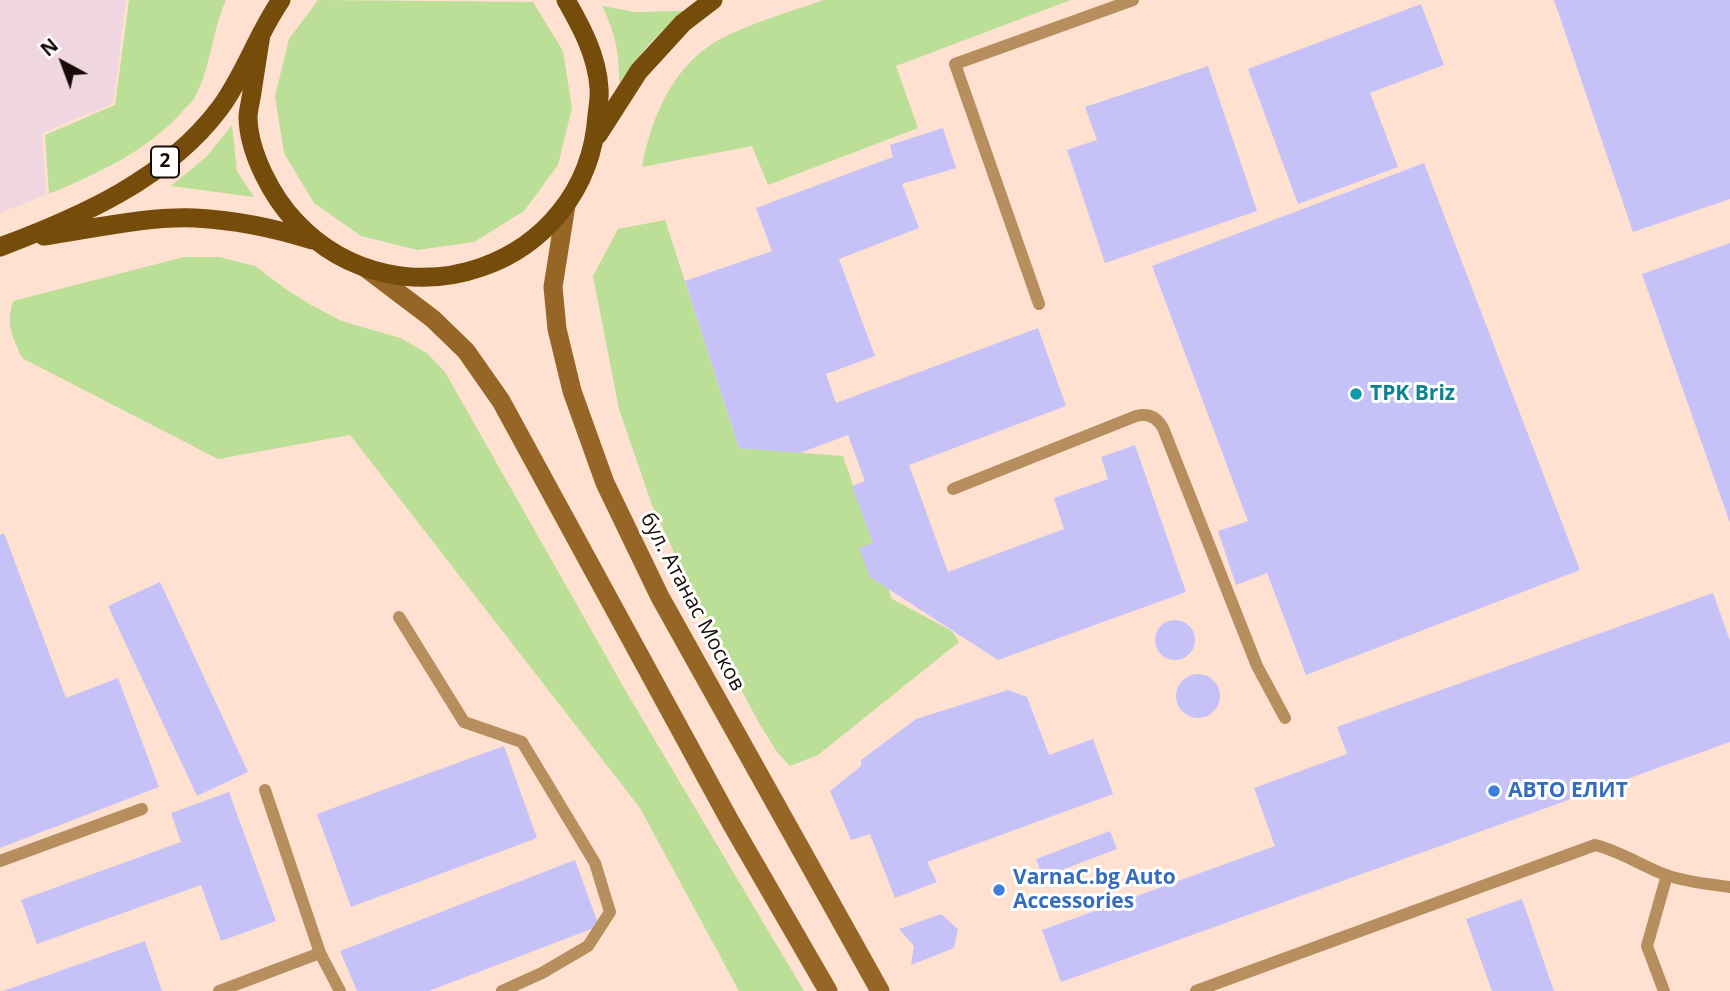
<!DOCTYPE html>
<meta charset="utf-8">
<style>
body{margin:0}
#map{position:relative;width:1730px;height:991px;overflow:hidden;background:#fee1d1;font-family:"Open Sans",sans-serif}
canvas{display:block}
.north{position:absolute;left:28px;top:28px;width:70px;height:70px;-webkit-text-stroke:5px #fff;paint-order:stroke;rotate:319deg;font-size:19px;font-weight:700;line-height:28px;text-align:center;color:#170b05}
.north::after{content:'';display:block;margin:auto;width:24px;height:32px;background:#170b05;clip-path:polygon(50% 0,100% 100%,50% 72%,0 100%)}
</style>
<div id="map">
<canvas width="1730" height="991"></canvas>
<div class="north">N</div>
</div>
<script>
const ctx = document.querySelector('canvas').getContext('2d');
ctx.lineJoin = 'round';
function paint(path, color) {
  ctx.fillStyle = color;
  ctx.fill(path, 'evenodd');
}
function trace(path, color, width, dash) {
  ctx.strokeStyle = color;
  ctx.lineWidth = width;
  ctx.lineCap = dash ? 'butt' : 'round';
  ctx.setLineDash(dash || []);
  ctx.stroke(path);
}
function label(font, color, halo, rows, align = 'center') {
  ctx.font = font + ' "Open Sans",sans-serif';
  ctx.lineWidth = 6;
  ctx.setLineDash([]);
  ctx.textBaseline = 'middle';
  ctx.strokeStyle = halo;
  ctx.fillStyle = color;
  for (const [text, x, y, turn = 0] of rows) {
    ctx.save();
    ctx.translate(x, y);
    ctx.rotate((+turn || 0) * Math.PI / 180);
    ctx.textAlign = isNaN(turn) ? turn : align;
    if (halo) ctx.strokeText(text, 0, 0);
    ctx.fillText(text, 0, 0);
    ctx.restore();
  }
}
const commercial = new Path2D(`
 M0 0H126L113 103 42 133 46 195 0 213Z`);
const green = new Path2D(`
 M129 0H226C212 31 211 67 195 97 192 103 185 108 181 113 146 152 96 174 49 194L45 135 115 105Z
 M318 0 533 2 563 51 572 108 558 165 524 211 474 242 417 250 361 236 314 203 284 153 275 96 289 39Z
 M824 0H1071L896 66 918 128 768 185 752 146 642 167C651 117 674 63 722 38 754 22 790 12 824 0Z
 M602 6 635 12 683 11 648 45 619 83C620 54 615 32 602 6Z
 M232 125 237 171 254 197 171 186 207 156Z
 M665 220 739 448 843 456 892 599 952 631 959 642 818 755 790 766 777 752 759 723 714 638 652 505 619 409 593 276 618 229Z
 M184 257H219L255 266 287 290 311 305 342 321 400 338 427 353 445 372 628 695 804 991H739L640 808 350 435 218 459 22 358C12 335 6 326 13 301Z`);
const building = new Path2D(`
 M1554 0H1730V199L1633 232Z
 M1421 4 1444 65 1370 93 1398 167 1298 204 1248 69Z
 M1208 66 1257 211 1105 263 1067 150 1097 140 1085 107Z
 M943 128 956 168 902 184 919 228 839 259 875 356 826 374 836 403 1038 328 1066 406 909 465 948 572 1064 529 1054 498 1108 479 1101 457 1135 445 1186 592 998 660 870 577 859 548 873 543 852 486 865 481 848 435 800 453 739 448 685 281 772 251 756 208 893 157 890 145Z
 M1424 163 1580 570 1306 675 1267 573 1236 585 1218 531 1248 521 1152 266Z
 M1730 243V523L1642 274Z
 M4 533 66 698 118 678 159 787 0 848V535Z
 M160 582 248 772 197 796 108 606Z
 M1713 593 1730 641V742L1061 982 1042 930 1275 846 1254 788 1347 754 1337 727Z
 M1155 640a20 20 0 1 1 40 0a20 20 0 1 1-40 0Z
 M1176 696a22 22 0 1 1 44 0a22 22 0 1 1-44 0Z
 M1008 690 1027 697 1049 755 1093 739 1113 794 927 862 937 882 895 898 870 834 851 840 830 791 861 766V760L916 719Z
 M504 746 537 838 351 907 317 814Z
 M229 792 276 921 221 941 201 885 37 944 21 900 181 842 171 813Z
 M1110 831 1117 849 1043 877 1036 859Z
 M575 860 599 926 429 991H357L340 951Z
 M1522 899 1554 991H1492L1466 919Z
 M941 914 958 929 954 948 911 965 914 946 899 929Z
 M145 941 162 991H3Z`);
const service = new Path2D(`
 M1039 304 955 64 1133 0
 M953 489 1136 416C1148 413 1157 417 1163 428L1257 666 1285 718
 M399 617 464 722 522 742 595 863 610 912 588 946 542 973 502 991
 M265 790 320 953 340 991
 M0 861 142 809
 M219 991 320 953
 M1196 991 1595 845C1620 851 1642 866 1666 875 1686 882 1708 884 1730 887
 M1664 991 1647 946 1667 875`);
const secondary = new Path2D(`
 M566 205 553 287 557 329 572 391 605 483 660 597 880 991
 M367 269 433 319 466 351 501 401 731 823 828 991`);
const primary = new Path2D(`
 M261 34C258 53 255 73 252 92 251 100 248 110 248 118 249 153 272 197 296 222 400 332 587 268 597 115 598 106 600 97 599 88 597 56 582 28 566 0
 M598 135 639 71 683 23 713 0
 M44 236C91 229 148 216 195 218 235 220 274 228 312 240
 M0 247C80 217 167 179 220 108 244 76 258 33 281 0`);
const markers = [
 [1356,394,7,"#0f9aa8"],
 [1494,791,7,"#3f7fe0"],
 [999,890,7,"#3f7fe0"]
];
const shields = [
 [165,162,28]
];
const shieldNames = [
 ["2",165,162]
];
const cultureNames = [
 ["TPK Briz",1370,394]
];
const streetNames = [
 ["бул. Атанас Москов",692,602,62]
];
const shopNames = [
 ["АВТО ЕЛИТ",1508,791],
 ["VarnaC.bg Auto",1013,878],
 ["Accessories",1013,902]
];
paint(commercial, '#efd6e1');
paint(green, '#bbdf96');
paint(building, '#c6c2f7');
trace(service, '#b78f5e', 12);
trace(secondary, '#956626', 19);
trace(primary, '#754c09', 19);
for (const [x, y, r, color] of markers) {
  const dot = new Path2D();
  dot.arc(x, y, r, 0, 2 * Math.PI);
  ctx.fillStyle = color;
  ctx.fill(dot);
  trace(dot, '#fff', 2.5);
}
for (const [x, y, w] of shields) {
  const box = new Path2D();
  box.roundRect(x - w / 2, y - 15.5, w, 31, 5);
  ctx.fillStyle = '#fff';
  ctx.fill(box);
  trace(box, '#170b05', 2);
}
label('bold 19px', '#170b05', null, shieldNames);
label('bold 21px', '#0d838f', '#fff', cultureNames, 'left');
label('21px', '#170b05', '#fff', streetNames);
label('bold 21px', '#366cbe', '#fff', shopNames, 'left');
</script>
